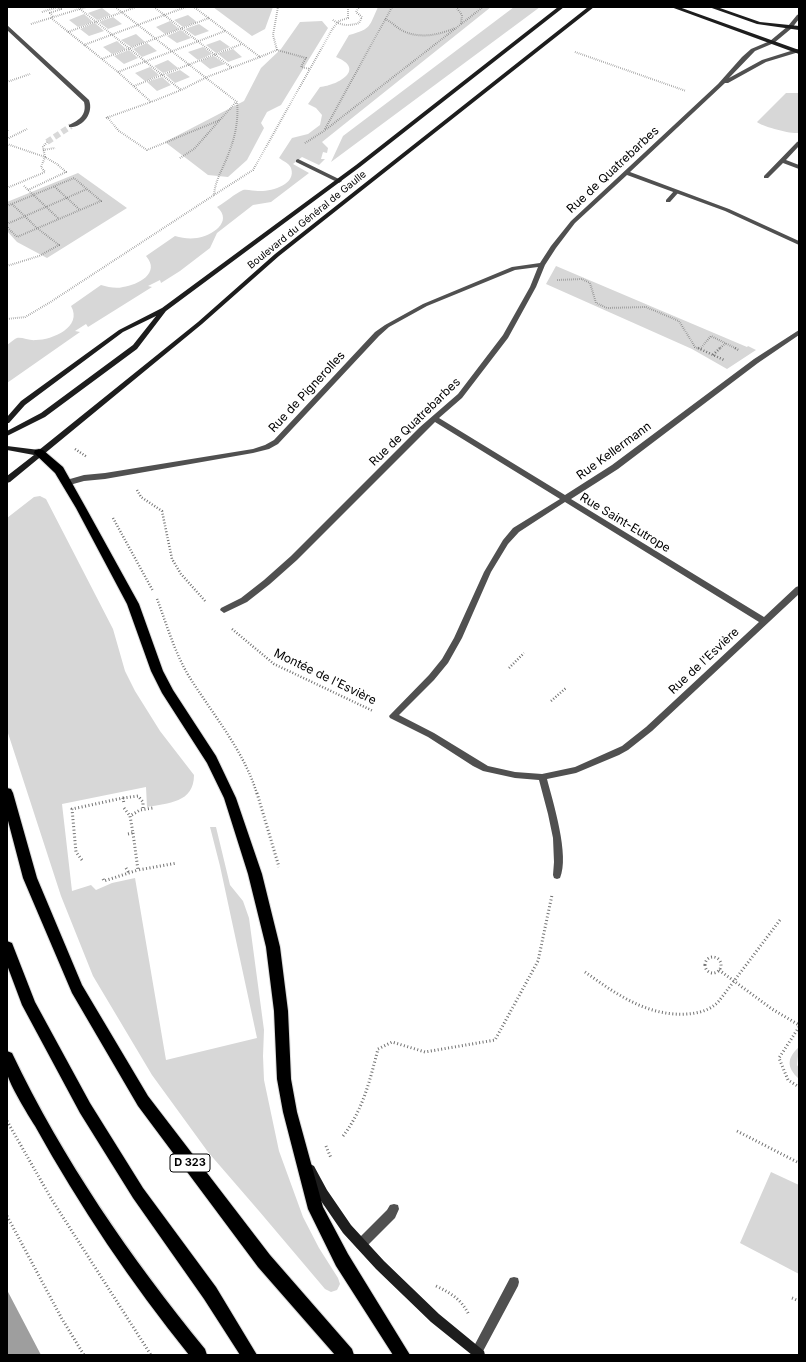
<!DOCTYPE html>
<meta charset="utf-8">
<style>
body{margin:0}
#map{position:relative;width:806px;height:1362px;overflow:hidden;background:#fff;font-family:Inter,sans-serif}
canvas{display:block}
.frame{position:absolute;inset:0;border:8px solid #000;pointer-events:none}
</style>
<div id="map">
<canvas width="806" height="1362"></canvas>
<div class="frame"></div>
</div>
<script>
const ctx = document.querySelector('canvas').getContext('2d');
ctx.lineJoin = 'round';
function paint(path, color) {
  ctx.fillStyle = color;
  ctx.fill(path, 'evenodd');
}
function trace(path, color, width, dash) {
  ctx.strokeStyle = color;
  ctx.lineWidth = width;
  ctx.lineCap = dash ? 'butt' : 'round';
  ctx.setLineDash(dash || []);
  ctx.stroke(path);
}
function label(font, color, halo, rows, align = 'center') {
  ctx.font = font + ' Inter,sans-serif';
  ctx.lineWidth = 3.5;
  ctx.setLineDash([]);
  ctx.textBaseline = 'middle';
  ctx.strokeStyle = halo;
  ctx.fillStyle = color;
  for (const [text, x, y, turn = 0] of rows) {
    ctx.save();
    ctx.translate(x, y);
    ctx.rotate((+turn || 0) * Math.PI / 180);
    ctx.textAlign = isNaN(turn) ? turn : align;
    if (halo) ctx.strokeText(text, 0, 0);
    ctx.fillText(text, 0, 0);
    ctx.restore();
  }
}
const green = new Path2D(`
 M213 7H273L265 29 252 36Z
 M378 7H491L322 142 328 148 327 153 323 152 321 159H325L319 165 302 157 293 164 309 173 271 202 253 205 217 233 210 248 180 271 161 283 160 280 148 286 152 287 88 327 86 324 75 331 80 332 7 383V345C10 343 14 339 17 338 22 337 30 341 36 340 52 340 83 327 71 306L101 285C108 287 116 289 123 287 138 285 161 273 146 256L175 236C182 238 189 239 197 238 211 236 234 222 217 207 226 202 234 194 243 190 247 189 254 191 258 191 270 192 297 185 291 168 289 163 283 161 279 158L292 138 308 134 320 125 322 115 316 108 308 104 320 87C339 85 366 69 336 57L349 35C372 29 369 26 378 7Z
 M514 7H540L331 162 343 136Z
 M102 8 111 15 97 20 88 13Z
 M84 14 93 22 78 27 69 20Z
 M188 15 197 22 183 27 174 20Z
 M113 17 122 24 108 29 99 22Z
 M170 21 179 29 165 34 156 27Z
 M322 21 328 28 281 105 267 112 261 123 264 128 247 160 228 177 208 175 165 142 244 101 261 68 281 49 300 22Z
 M95 23 104 31 89 36 80 29Z
 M199 24 209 31 195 36 185 29Z
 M181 30 191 38 177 43 167 36Z
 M136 34 145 42 131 47 121 40Z
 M220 40 230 47 216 53 206 45Z
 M117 41 126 49 112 54 103 47Z
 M147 43 157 51 142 57 133 49Z
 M203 47 212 54 198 60 188 52Z
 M233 49 242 57 228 62 218 54Z
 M129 50 138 58 124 64 114 56Z
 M214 56 225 64 210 69 200 61Z
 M168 60 178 68 163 73 154 66Z
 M150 67 159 75 145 81 135 73Z
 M180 70 190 77 175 83 166 75Z
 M162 77 171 85 157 91 147 82Z
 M786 93H799L798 133C790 134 761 126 757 122Z
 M78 173 127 208 47 258 17 242 7 231V202Z
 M556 266 747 347 748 346 756 350 727 369 692 349 546 284Z
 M40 496 46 499 113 629 125 671 135 691 160 731 194 775C194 803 168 803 147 807L146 787 62 804 72 891 91 885 96 890 112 883 135 878 166 1060 257 1038 220 866 210 827H216L230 885 243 901 249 918 264 1030 263 1056 264 1080 279 1151 303 1217 319 1248 338 1278 340 1284 337 1290 331 1292 325 1289 259 1211 208 1152 152 1075 93 976 61 896 7 730V518L34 497Z
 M799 1047 797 1065 799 1068V1079C786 1067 787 1058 799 1047Z
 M771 1172 799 1185V1274L740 1243Z`);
const water = new Path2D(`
 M7 1290 41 1355H7Z`);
const streetTunnel = new Path2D(`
 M47 142 71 126`);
const pathFar2 = new Path2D(`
 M154 7 232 68
 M456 7 462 15 461 24
 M80 9 181 90
 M42 12 58 7 61 9 50 13 53 17
 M51 18 118 72 151 102 181 90 207 77 260 57 194 7
 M385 19C392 22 397 28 403 31 420 39 439 35 455 28
 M333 20C341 26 350 26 359 23L362 17 356 12 359 7
 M31 24 86 7
 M68 32 136 7
 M84 45 186 7
 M277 50 273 35 278 7
 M575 52 686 91
 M260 57 277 50 306 58 301 67 310 69
 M102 59 209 18
 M118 72 225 31
 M7 82 30 74
 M134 86 242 44
 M107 117 119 131 147 150 220 120
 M106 118 151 102
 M325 129 392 7
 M7 132 8 130
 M7 139 27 129
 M305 143 324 131 483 7
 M7 144 45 157 41 167 45 172 7 188
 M43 150 55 148
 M180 158 194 149 236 102
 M24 186 59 219
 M55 187 80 210
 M28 190 66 172 57 164 45 157 43 147 47 142
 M214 195 253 170 333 28 339 21 348 18V7
 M7 206 74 178 101 201 17 237 7 227
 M7 224 87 189
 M7 266 39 256 59 245 37 228 12 204
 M557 280 582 279 590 283 596 303 607 308 646 307 679 321 695 347 700 349
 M7 319 25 317 49 303 214 195C215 182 221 172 226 160 234 141 239 123 237 102L115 7
 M700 349 711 336 737 349
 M719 349 726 343`);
const pathFar1 = new Path2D(`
 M698 348 724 360
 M735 348 738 350
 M713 355 720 348
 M75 449 87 457
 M137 490 141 497 162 511 172 559 181 574 206 602
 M113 518 153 591
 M157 599C167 625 175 654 190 678 214 716 244 751 257 794
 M232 629 274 664 373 711
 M509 668 524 653
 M551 701 566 688`);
const path = new Path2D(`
 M257 793 279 867
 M123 798 138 796 143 802V809
 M124 808 130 816
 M133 833 138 870 177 863
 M128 834 133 833 130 816 140 810 153 808
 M82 860 76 852 72 809 123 798 124 804
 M126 868 129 873
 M103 879 104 881 138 870
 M705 965a8 8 0 1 1 16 0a8 8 0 1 1-16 0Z
 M719 970 772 1009 799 1025
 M585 972C616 994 648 1017 688 1014 699 1013 711 1010 719 1001L780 920
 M799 1027 779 1058 788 1080 799 1087
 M7 1121 52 1200 151 1355
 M737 1131 799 1163
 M343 1136C363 1110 370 1080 378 1049L392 1042 425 1052 495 1040 538 961 552 895
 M326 1146 331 1158
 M7 1216 62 1319 84 1355
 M436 1286C451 1293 462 1300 469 1315
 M792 1298 799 1301`);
const lane = new Path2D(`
 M7 25 89 100C94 113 83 128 69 127V125C80 120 87 114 84 102L7 30Z
 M799 141V146L786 160 799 165V169L783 163 768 178H764V176L797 142Z
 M298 159 341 180 342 181 339 183 337 182 296 162V160Z
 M676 190 678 191V193L670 202H666V200L674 191Z
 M394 1204 398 1205 399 1209 395 1218 365 1248 361 1249 357 1248 356 1244 357 1240 387 1210 390 1205Z
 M514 1277 518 1278 519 1282 518 1286 481 1355H473L472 1352 473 1348 510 1278Z`);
const street = new Path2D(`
 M799 14V19L792 28 774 43 755 51 729 78 762 60 797 49 799 50V52L766 62 728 83H725L630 172 729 209 799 241V245L725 211 627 175 575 223 556 248 545 265 536 287 508 338 462 398 439 418 565 495 612 465 754 359 799 330V335L758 363 618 469 571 499 764 617 796 587 799 586V594L652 731 628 750 619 755 576 773 547 779C553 802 570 856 560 878L557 879 554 878 553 875 554 862 553 838 548 814 539 780 515 778 483 771 473 766 428 737 390 718 389 716 429 675 442 659 454 638 484 572 503 540 513 528 560 499 435 422 297 560 270 584 247 602 224 613 220 610 221 608 241 598 264 580 291 556 420 427 458 394 503 335 530 287 538 267 515 270 427 306 389 327 379 336 278 444 269 449 253 453 105 479 84 481 66 486 62 483 63 481 84 475 105 473 253 449 265 445 274 440 375 332 385 325 423 304 512 267 540 263 551 246 571 221 718 84 742 57 751 49 770 41 788 26 797 15ZM565 502 759 622 646 727 622 746 575 767 542 774 515 772 488 766 434 733 399 715 434 680 448 663 462 638 491 572 508 544 519 532Z`);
const secondary = new Path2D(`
 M558 7H564L360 167 166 311 137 349 45 417 7 436V431L41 413 133 345 156 316 123 332 25 405 9 423H7V417L21 401 119 330 162 308 356 165Z
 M588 7H594L279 256 202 324 10 482 7 483V476L34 455 7 450V446L39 450 198 322 275 254Z
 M671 7H679L799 50V54Z
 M709 7H717L760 22 799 26V30L757 24Z
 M310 1164 314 1166 327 1190 351 1225 384 1261 439 1314 484 1351 485 1355H472L431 1322 376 1269 343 1233 319 1198 305 1169 306 1166Z`);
const highway = new Path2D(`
 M39 449 43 450 63 467 86 508 139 604 163 671 173 690 216 756 236 798 262 874 280 947 288 1011 291 1079 297 1112 323 1207 348 1254 410 1355H393L336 1266 308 1209 283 1112 277 1079 274 1011 266 947 248 874 224 798 207 763 162 693 151 671 127 604 76 508 55 473 34 453 35 450Z
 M7 788 11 789 13 793 37 878 82 985 148 1096 270 1255 352 1349 354 1355H335L258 1267 138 1106 72 993 23 878 7 817Z
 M7 941 12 943 35 1002 90 1103 143 1188 216 1287 257 1355H240L204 1299 133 1198 80 1113 22 1005 7 965Z
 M7 1051 12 1053C63 1160 130 1257 205 1349L207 1355H189C131 1283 80 1207 35 1126 28 1115 9 1084 7 1073 6 1066 7 1058 7 1051Z`);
const farStreetnames = [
 ["Boulevard du Général de Gaulle",307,220,-39]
];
const shields = [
 [190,1163,40]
];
const shieldNames = [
 ["D 323",190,1163]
];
const streetNames = [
 ["Rue de Quatrebarbes",613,170,-43],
 ["Rue de Pignerolles",307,392,-47],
 ["Rue de Quatrebarbes",415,422,-44],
 ["Rue Kellermann",614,451,-36],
 ["Rue Saint-Eutrope",625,523,31],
 ["Rue de l'Esvière",704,661,-43],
 ["Montée de l'Esvière",325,677,26]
];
paint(green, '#d7d7d7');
paint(water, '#9e9e9e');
trace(streetTunnel, '#d9d9d9', 6, [6, 3]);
trace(highway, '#dbdbdb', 2);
trace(pathFar2, '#727272', 2, [0.5, 1.5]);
trace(pathFar1, '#727272', 2.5, [1, 2]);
trace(path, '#727272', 3, [1, 2.5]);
paint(lane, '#505050');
paint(street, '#505050');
paint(secondary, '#1d1d1d');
paint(highway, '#000');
label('10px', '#000', '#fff', farStreetnames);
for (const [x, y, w] of shields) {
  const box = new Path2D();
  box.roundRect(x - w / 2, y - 9, w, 18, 3);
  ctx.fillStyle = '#fff';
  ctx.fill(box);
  trace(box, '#000', 1);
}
label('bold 11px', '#000', null, shieldNames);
label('12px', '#000', '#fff', streetNames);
</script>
